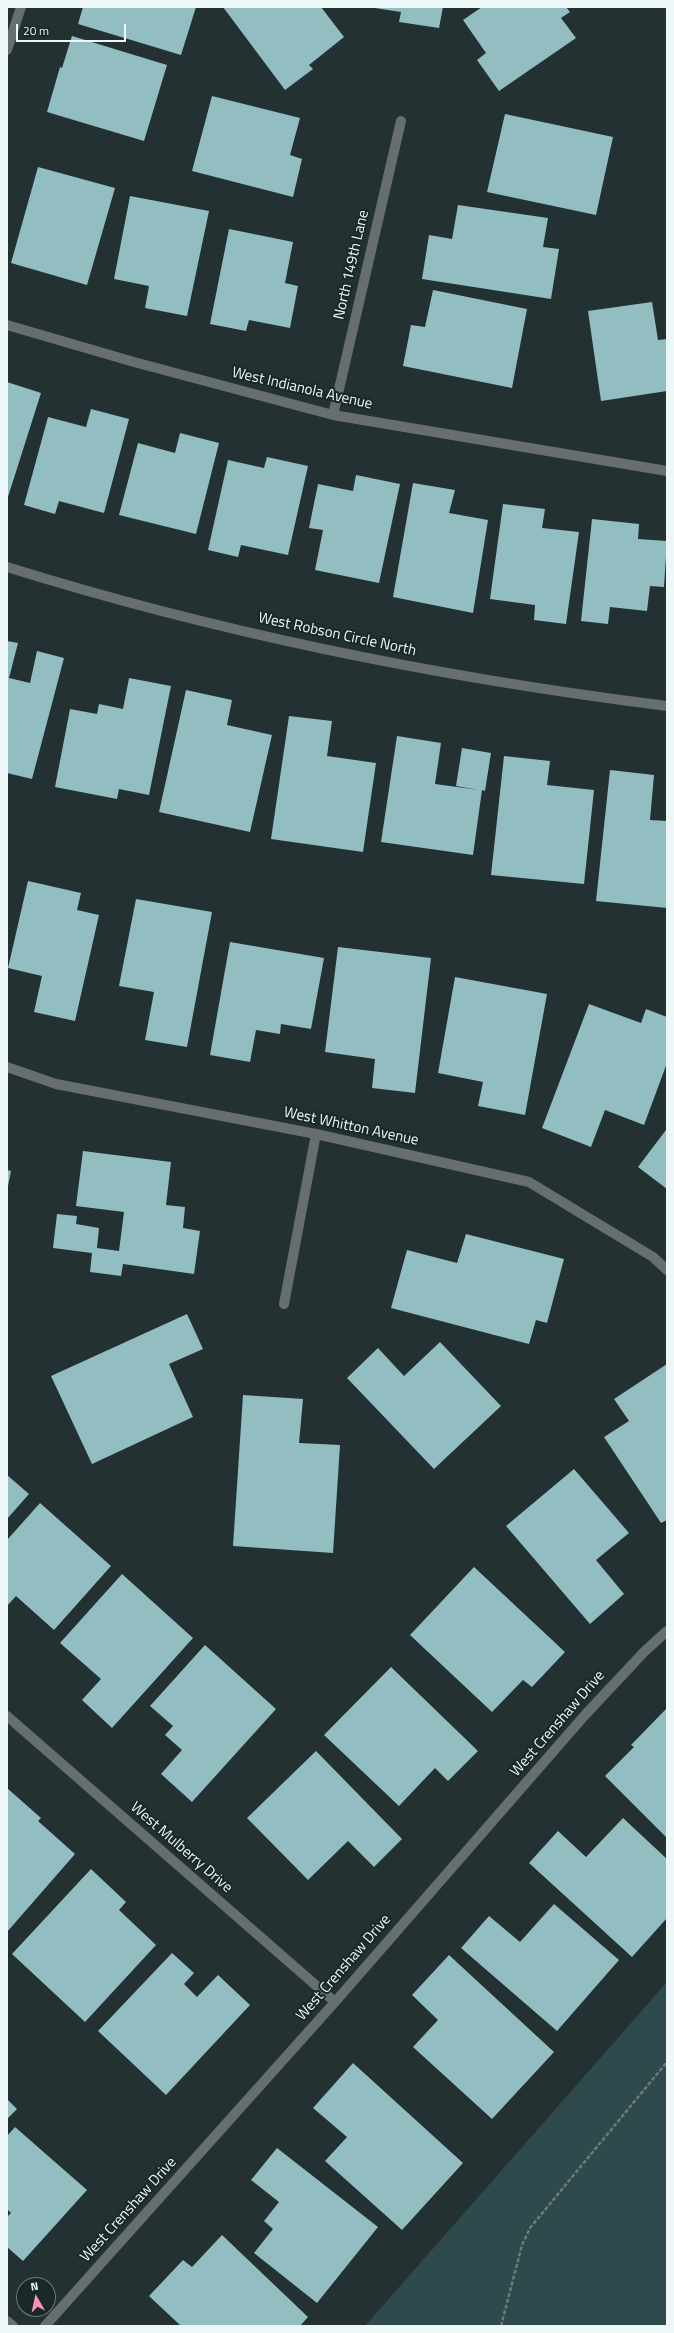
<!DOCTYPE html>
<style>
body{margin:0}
#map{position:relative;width:674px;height:2333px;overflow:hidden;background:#233133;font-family:"Titillium Web",sans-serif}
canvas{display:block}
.frame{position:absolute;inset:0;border:8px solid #eef7f8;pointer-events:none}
.north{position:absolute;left:16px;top:2277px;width:40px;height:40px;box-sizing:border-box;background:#192829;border:1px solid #6e7b7c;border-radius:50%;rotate:351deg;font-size:11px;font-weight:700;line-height:16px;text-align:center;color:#eef7f8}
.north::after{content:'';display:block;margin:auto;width:14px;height:18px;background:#fd8ebe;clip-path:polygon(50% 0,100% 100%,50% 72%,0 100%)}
.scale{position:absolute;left:16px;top:24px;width:110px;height:18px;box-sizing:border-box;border:2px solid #eef7f8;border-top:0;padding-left:5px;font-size:12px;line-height:14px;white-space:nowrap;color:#eef7f8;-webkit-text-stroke:3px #192829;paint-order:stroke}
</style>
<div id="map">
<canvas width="674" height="2333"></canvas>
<div class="frame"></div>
<div class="north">N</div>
<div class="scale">20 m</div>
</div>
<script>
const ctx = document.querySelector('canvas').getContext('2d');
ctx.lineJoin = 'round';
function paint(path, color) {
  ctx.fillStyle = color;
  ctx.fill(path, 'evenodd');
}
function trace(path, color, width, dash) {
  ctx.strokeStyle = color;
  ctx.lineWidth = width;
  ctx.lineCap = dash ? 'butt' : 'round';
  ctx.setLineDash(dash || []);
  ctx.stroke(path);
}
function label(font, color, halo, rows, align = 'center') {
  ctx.font = font + ' "Titillium Web",sans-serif';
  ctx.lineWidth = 4;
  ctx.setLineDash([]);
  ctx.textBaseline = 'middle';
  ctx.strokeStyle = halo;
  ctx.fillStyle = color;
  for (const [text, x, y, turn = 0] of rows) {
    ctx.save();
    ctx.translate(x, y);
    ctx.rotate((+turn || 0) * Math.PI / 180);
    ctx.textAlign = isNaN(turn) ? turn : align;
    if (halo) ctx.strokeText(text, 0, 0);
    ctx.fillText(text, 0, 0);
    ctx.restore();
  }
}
const green = new Path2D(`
 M667 1982V2326H365Z`);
const building = new Path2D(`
 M83 7H196L181 55 78 24Z
 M223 7H321L344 37 309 65 313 69 285 90Z
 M368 7H443L439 28 399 22 401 12Z
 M482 7H566L570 12 561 18 576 38 499 91 477 60 486 53 463 20Z
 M72 36 167 65 144 141 47 112 60 67 62 68Z
 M212 96 300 118 290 155 302 159 293 197 192 171Z
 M505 114 613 137 596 215 487 192Z
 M38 167 115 188 87 285 11 263Z
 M130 196 209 211 187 316 145 308 149 286 114 279Z
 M458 205 548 218 543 247 559 249 551 299 422 279 429 235 452 239Z
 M229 229 293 242 285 283 298 286 290 328 249 320 246 331 210 324Z
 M433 290 527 309 512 388 403 366 411 325 425 327Z
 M652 302 658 340 667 339V391L601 401 588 311Z
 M7 382 41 393 7 500Z
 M91 409 129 419 104 513 59 501 55 514 24 505 48 417 86 427Z
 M180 433 219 443 196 534 119 515 138 443 175 453Z
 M267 457 308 466 288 555 241 545 238 557 208 550 228 460 264 468Z
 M356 475 400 484 379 583 315 570 323 530 309 528 318 484 353 491Z
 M413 483 455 490 449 513 488 520 473 613 393 597Z
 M503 504 545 509 542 528 579 532 566 624 534 620 535 605 490 599Z
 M592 519 639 524 638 539 667 541 664 587 650 586 647 611 610 607 608 624 581 621Z
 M7 641 18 643 9 678 30 683 37 651 64 658 32 779 7 773Z
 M129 678 171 686 149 795 119 789 117 799 55 787 70 709 97 714 99 704 123 709Z
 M186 690 232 700 227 725 272 735 250 832 159 812Z
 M289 716 332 721 327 756 376 763 363 852 271 839Z
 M397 736 441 743 435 784 479 790 456 786 462 748 491 753 485 791 482 790 473 855 381 842Z
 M504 756 550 761 547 785 594 790 584 884 491 875Z
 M610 770 654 775 650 820 667 821V908L596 901Z
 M28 881 81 893 77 910 99 915 75 1021 34 1012 42 976 8 968Z
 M136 899 212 912 187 1047 145 1040 154 992 119 986Z
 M230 942 324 958 311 1029 281 1024 280 1034 256 1030 250 1062 210 1055Z
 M338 947 431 958 415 1093 372 1088 375 1059 325 1052Z
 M455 977 547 994 525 1115 478 1106 483 1082 438 1073Z
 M589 1004 641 1023 646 1009 667 1017V1063L644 1125 605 1110 591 1147 542 1128Z
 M666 1130H667V1189L638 1167Z
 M83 1151 171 1162 166 1205 185 1207 183 1228 200 1231 194 1274 123 1264 121 1276 90 1272 92 1253 53 1248 57 1214 77 1216 76 1224 99 1228 97 1248 119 1251 124 1212 76 1206Z
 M7 1170 11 1171 8 1186H7Z
 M466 1234 564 1259 547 1323 536 1320 529 1344 391 1308 407 1250 457 1263Z
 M187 1314 203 1349 169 1364 193 1417 92 1464 51 1376Z
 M440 1342 501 1406 434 1469 347 1378 378 1348 404 1376Z
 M667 1364V1520L661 1523 604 1437 629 1421 614 1399Z
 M243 1395 303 1399 299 1443 340 1445 333 1553 233 1546Z
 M574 1469 629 1533 596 1560 624 1594 590 1624 506 1526Z
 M7 1475 29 1494 7 1519Z
 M40 1503 111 1566 54 1630 16 1596 7 1606V1540Z
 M474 1567 565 1652 532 1687 523 1680 492 1712 410 1635Z
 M122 1574 193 1638 112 1728 82 1700 101 1679 60 1643Z
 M205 1645 276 1709 192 1802 161 1774 182 1750 165 1735 173 1726 150 1706Z
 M391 1667 478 1751 448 1781 435 1768 399 1806 324 1735Z
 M667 1708V1838L605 1776 634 1747 631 1745Z
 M316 1751 402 1839 374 1867 348 1841 308 1880 247 1818Z
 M7 1788 41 1818 38 1821 75 1854 7 1932Z
 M623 1818 667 1859V1918L632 1957 529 1863 558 1831 586 1857Z
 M91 1869 126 1902 119 1910 156 1945 85 2022 12 1954Z
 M554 1904 619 1960 557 2031 461 1948 489 1916 520 1942Z
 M172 1953 194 1973 184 1984 197 1997 218 1975 250 2005 166 2095 98 2031Z
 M449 1955 554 2052 492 2119 413 2047 438 2020 412 1995Z
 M353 2063 463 2163 402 2230 325 2161 347 2137 313 2108Z
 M7 2099 17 2109 7 2119Z
 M15 2127 87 2190 23 2261 7 2247V2217L11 2213 7 2209V2136Z
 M277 2148 378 2227 317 2303 254 2253 273 2229 264 2221 279 2202 251 2180Z
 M222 2235 308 2317 300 2326H181L149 2296 183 2260 192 2267Z`);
const path = new Path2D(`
 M501 2326 522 2245 530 2228 667 2062`);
const minor = new Path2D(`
 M7 50 21 7
 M7 325 134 362 333 415 667 471
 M333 415 401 121
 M7 567C222 634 443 678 667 706
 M7 1067 56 1084 316 1134 529 1182 653 1257 667 1270
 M284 1304 316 1134
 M7 1716 335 2002
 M7 2321 13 2326
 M45 2326 335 2002 585 1715 644 1652 667 1631`);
const streetNames = [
 ["North 149th Lane",352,265,-77],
 ["West Indianola Avenue",302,389,13],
 ["West Robson Circle North",337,635,12],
 ["West Whitton Avenue",351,1127,12],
 ["West Crenshaw Drive",558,1724,-49],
 ["West Mulberry Drive",181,1848,41],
 ["West Crenshaw Drive",344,1968,-49],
 ["West Crenshaw Drive",129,2210,-48]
];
paint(green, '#2f4a4d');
paint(building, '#92bdc1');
trace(path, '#6e7a7c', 2.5, [4, 2]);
trace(minor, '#666e6e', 10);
label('15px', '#eef7f8', '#192829', streetNames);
</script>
